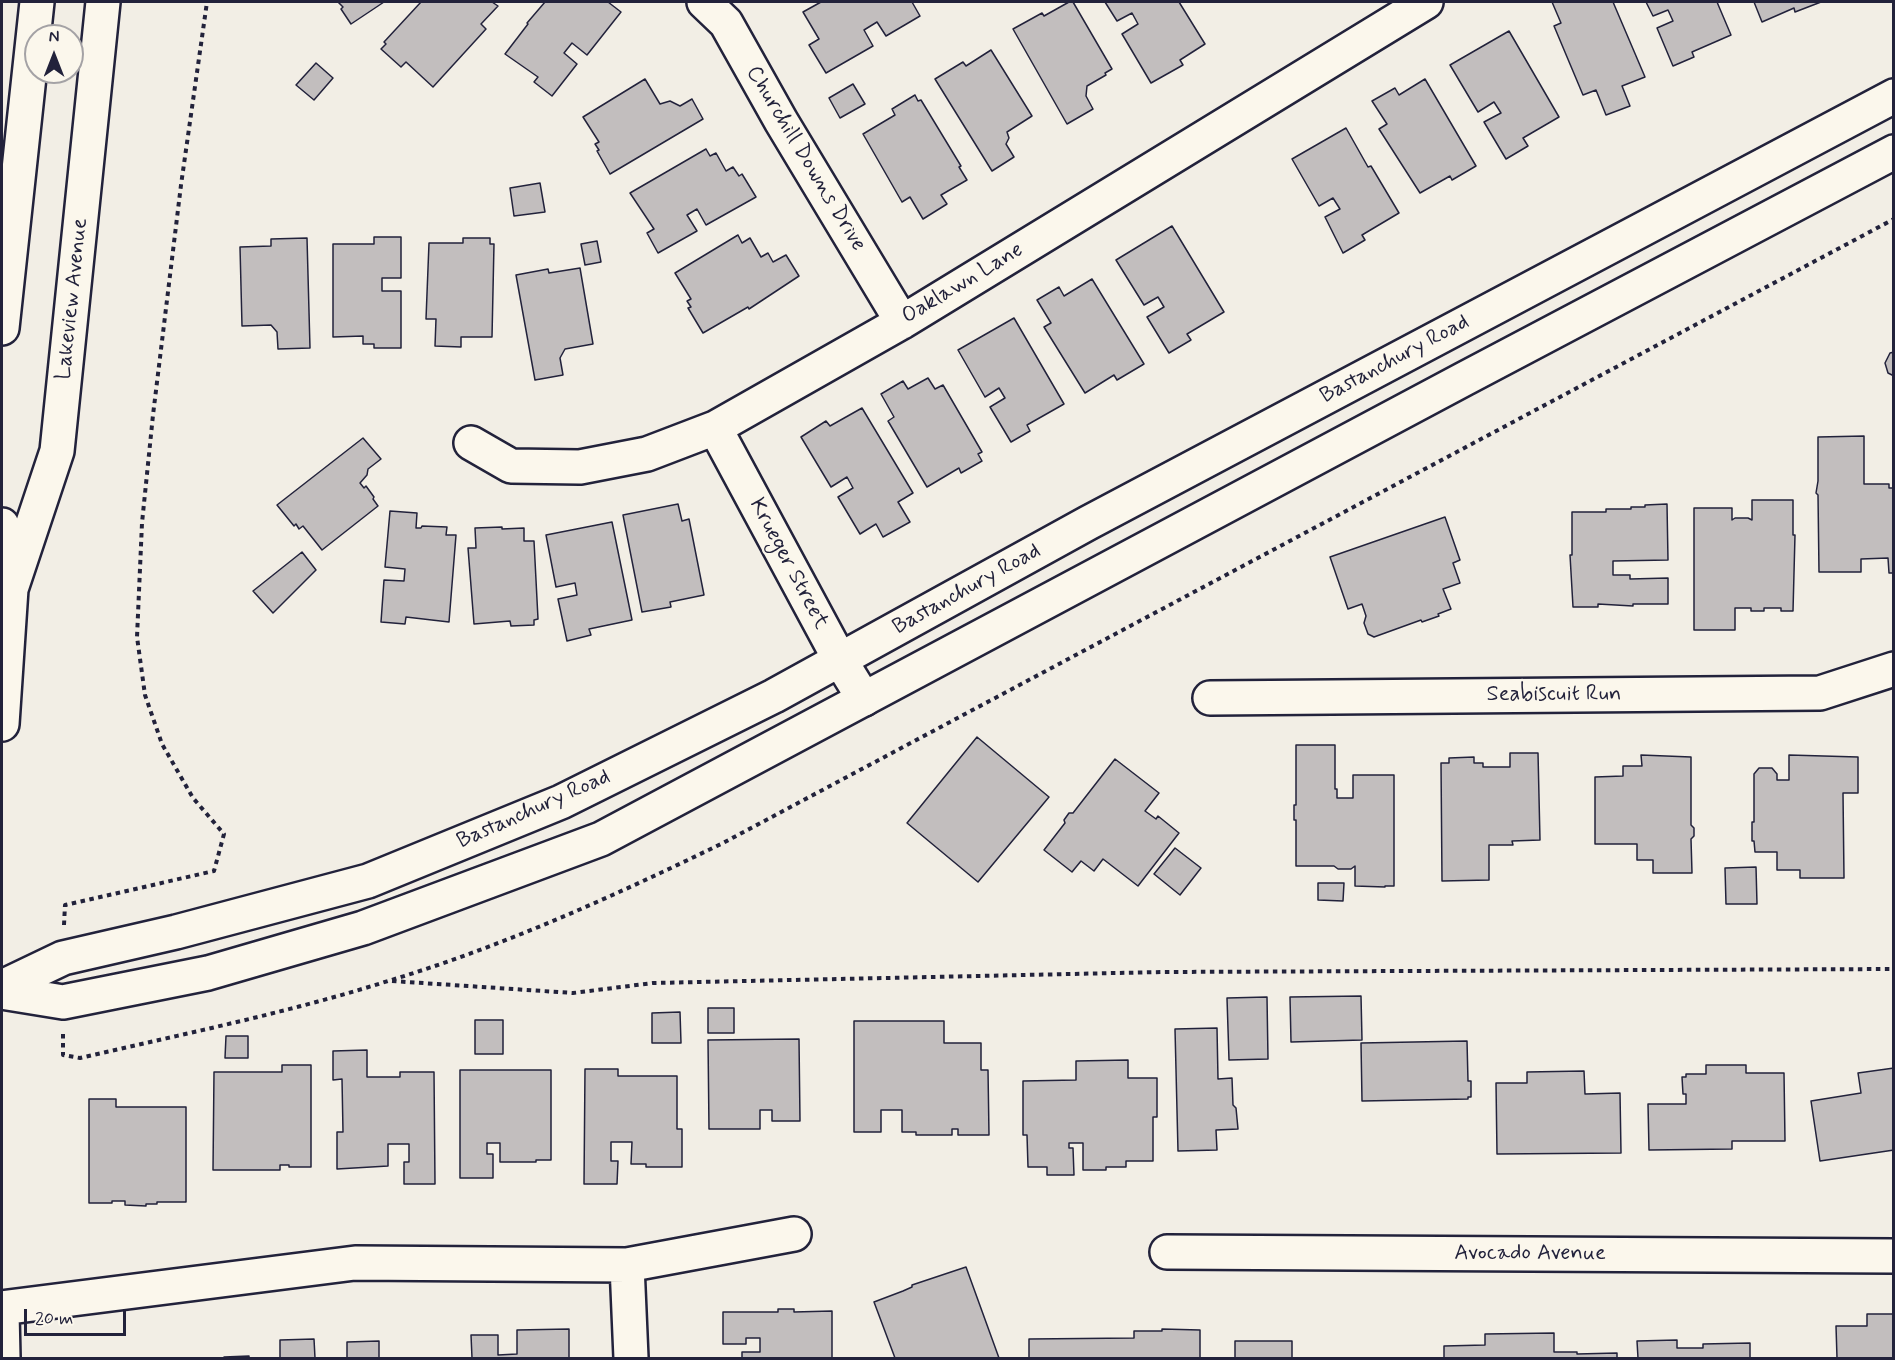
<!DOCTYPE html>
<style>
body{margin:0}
#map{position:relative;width:1895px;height:1360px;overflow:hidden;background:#f2eee5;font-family:Mynerve,sans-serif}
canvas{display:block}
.frame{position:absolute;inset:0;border:3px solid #22223b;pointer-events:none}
.north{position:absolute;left:24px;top:24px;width:60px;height:60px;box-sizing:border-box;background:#fbf7ec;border:2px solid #a4a2a5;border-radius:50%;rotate:0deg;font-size:16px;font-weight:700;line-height:24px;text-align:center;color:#22223b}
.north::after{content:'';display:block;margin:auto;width:21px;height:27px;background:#22223b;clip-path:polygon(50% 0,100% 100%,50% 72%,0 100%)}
.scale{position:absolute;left:24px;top:1309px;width:102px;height:27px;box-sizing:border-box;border:3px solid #22223b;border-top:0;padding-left:8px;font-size:18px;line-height:21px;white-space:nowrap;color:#22223b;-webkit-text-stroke:4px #fbf7ec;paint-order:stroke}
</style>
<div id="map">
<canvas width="1895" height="1360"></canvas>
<div class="frame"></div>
<div class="north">N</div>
<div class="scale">20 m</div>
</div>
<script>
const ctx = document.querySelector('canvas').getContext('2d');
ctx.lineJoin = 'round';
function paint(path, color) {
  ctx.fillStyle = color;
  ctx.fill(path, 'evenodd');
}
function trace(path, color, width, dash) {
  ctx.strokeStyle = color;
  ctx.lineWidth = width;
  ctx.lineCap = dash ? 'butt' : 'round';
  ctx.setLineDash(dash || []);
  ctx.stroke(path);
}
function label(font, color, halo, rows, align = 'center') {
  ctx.font = font + ' Mynerve,sans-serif';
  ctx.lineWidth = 4.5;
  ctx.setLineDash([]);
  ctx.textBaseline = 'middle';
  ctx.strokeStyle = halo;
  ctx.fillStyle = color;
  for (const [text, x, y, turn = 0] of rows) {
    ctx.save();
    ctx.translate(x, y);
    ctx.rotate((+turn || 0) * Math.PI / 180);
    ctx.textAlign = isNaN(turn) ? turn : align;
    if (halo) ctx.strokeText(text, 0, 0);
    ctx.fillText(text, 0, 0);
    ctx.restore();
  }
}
const building = new Path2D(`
 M338 2H384L351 24 341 9 343 7Z
 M421 2H492L498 6 481 24 486 29 433 87 406 62 401 67 381 49 386 44 384 42Z
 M545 2H608L621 12 587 55 572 43 564 53 577 64 552 96 534 82 538 77 505 54 528 24 527 23Z
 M821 2H912L920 16 886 36 877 22 864 30 873 46 826 73 809 45 819 39 803 12Z
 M1069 2H1073L1112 69 1105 73 1106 75 1087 86 1086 96 1093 109 1067 124 1013 29 1042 13 1044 16Z
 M1105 2H1179L1205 44 1180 60 1183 65 1151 83 1122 34 1138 24 1132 13 1117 21Z
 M1552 2H1613L1645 77 1622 86 1630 106 1606 115 1596 90 1583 95 1554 26 1561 23Z
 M1646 2H1717L1731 35 1692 52 1694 57 1673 66 1657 28 1673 21 1668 10 1653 16Z
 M1754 2H1821L1795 12 1794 8 1762 22Z
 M1509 31 1559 117 1523 138 1528 146 1506 159 1484 122 1501 113 1494 102 1478 112 1450 65Z
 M991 50 1032 116 1007 132 1009 138 1006 144 1014 157 992 171 935 79 963 62 966 66Z
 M316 63 333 78 314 100 296 85Z
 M645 79 660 104 670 101 680 106 692 99 703 119 610 174 597 151 599 150 595 144 599 142 583 117Z
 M1425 79 1476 166 1452 180 1450 176 1420 193 1379 129 1387 124 1372 101 1395 88 1399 95Z
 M853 84 865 104 840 118 829 98Z
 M915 95 918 101 921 100 961 166 959 167 967 180 941 195 947 204 923 219 910 197 902 202 863 134 895 115 892 109Z
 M1346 128 1368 167 1371 166 1399 213 1362 235 1365 240 1343 253 1325 217 1340 209 1333 198 1319 206 1292 159Z
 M706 149 710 156 716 153 726 171 733 167 739 176 742 174 756 197 706 225 697 209 687 215 697 231 658 253 647 233 654 229 630 193Z
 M540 183 545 212 514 216 510 188Z
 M1172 226 1224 312 1187 334 1191 340 1169 353 1147 317 1164 307 1158 297 1144 305 1116 260Z
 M738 235 742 243 750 238 761 257 768 253 773 262 786 255 799 276 749 309 748 307 703 333 688 308 691 307 687 301 691 299 675 273Z
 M374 237H401V278H382V291H401V348H374V344H363V336L333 337V244H374Z
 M307 238 310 348 278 349 277 332 271 325 242 326 240 247 271 246V239Z
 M463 238H490V244H494L492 337H461V347L435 346 436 319H426L429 243H463Z
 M597 241 601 262 585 265 581 244Z
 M580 268 593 344 565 349 560 358 563 375 535 380 516 275 548 269 549 273Z
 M1092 279 1144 364 1117 380 1114 375 1085 393 1044 327 1051 323 1037 300 1059 287 1064 296Z
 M1014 318 1064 404 1027 425 1030 431 1011 442 990 407 1005 398 999 388 985 397 958 350Z
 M1894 352V376L1888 373 1885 363 1890 353Z
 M928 378 935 389 943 385 982 452 978 454 982 461 961 473 959 468 927 487 888 421 894 417 881 394 903 381 908 389Z
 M862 408 913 493 898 502 910 522 883 537 876 524 860 534 838 497 853 488 847 477 831 487 801 437 826 421 830 426Z
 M1864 436V484H1889V488H1894V573H1889L1888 558 1861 559V572H1819L1818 495 1816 493 1818 481V437Z
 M363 438 381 459 368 469 367 475 360 483 364 488 366 486 374 497 373 499 378 506 322 550 303 526 299 529 296 524 294 526 277 505Z
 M1752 500H1793V535H1795L1793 611H1781V608H1764V611H1751V608H1735V630H1694V508H1732V520L1735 518H1748L1752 520Z
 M678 504 682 521 689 519 704 595 670 602 671 607 642 612 623 515Z
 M1667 504 1668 560 1613 561V575H1630V579L1668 578V604H1633V606L1598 604V607H1573L1570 555H1572V512H1606V509H1631V507H1645V505Z
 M390 511 417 513 416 528H421L422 526 447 527 446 535H456L449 622 406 617 405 624 381 622 384 580 404 581 405 569 385 567Z
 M1445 517 1460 560 1453 563 1460 583 1443 589 1451 609 1438 614 1439 616 1422 622 1421 620 1374 637 1368 634 1364 623 1366 616 1362 604 1348 609 1330 557Z
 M612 522 632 620 589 629 591 635 567 641 558 599 577 595 575 583 556 587 546 535Z
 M502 527V529L524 528V541H534L538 619 534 620V625L511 626 510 621 474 624 468 548H476L475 528Z
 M302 552 316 570 273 613 253 591Z
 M977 737 1049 797 978 882 907 823Z
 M1296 745H1335V789H1337V798H1353V775H1394V886H1385V887L1355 886V866L1351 869H1338L1334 866H1296V820H1294V805H1296Z
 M1510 753H1538L1540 840 1512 841 1513 845H1489V880L1442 881 1441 763H1449V758L1474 757V763H1483V767H1510Z
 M1641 755 1691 757V825L1694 828V836L1691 839 1692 873H1653V860H1637V844H1595V777L1623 776V766H1642Z
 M1789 755 1858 757V793H1843L1844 878H1800V870H1777V852H1755L1754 841H1752V822H1754V774L1759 768H1772L1777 774V780H1789Z
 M1115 759 1159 793 1145 811 1156 819 1158 816 1179 833 1138 886 1103 859 1094 871 1081 861 1072 872 1044 850 1065 823 1064 820 1069 813H1073Z
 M1175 848 1201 868 1180 895 1154 874Z
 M1756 867 1757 904H1726L1725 868Z
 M1318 883H1344L1343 901 1318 900Z
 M1361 996 1362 1040 1291 1042 1290 997Z
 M1267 997 1268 1059 1229 1060 1227 998Z
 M708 1008H734V1033H708Z
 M680 1012 681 1043H652V1013Z
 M475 1020H503V1054H475Z
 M854 1021H944V1043H981V1070H988L989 1135H958V1129H952V1135H916V1132H902V1110H881V1132H854Z
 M1217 1028 1218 1079 1232 1078 1233 1105 1236 1108 1238 1129 1216 1130 1217 1150 1178 1151 1175 1029Z
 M226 1036H248V1058H225Z
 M799 1039 800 1121H772V1110H760V1129H709L708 1040Z
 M1467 1041 1468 1081H1471V1097H1468V1099L1362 1101 1361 1043Z
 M367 1050V1077H400V1072H434L435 1184H404V1162H409V1144H388V1166L337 1169V1132H343L342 1079 333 1080V1051Z
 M1128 1060V1078H1157V1117H1153V1161H1126V1167H1106V1170H1083V1143H1069V1148H1073L1074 1175H1047V1167H1028L1027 1135H1023V1081L1076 1080V1061Z
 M282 1065H311V1167H289V1165H280V1170H213L214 1072H282Z
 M1706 1065H1746V1073H1784L1785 1141H1732V1149L1649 1150 1648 1104H1686V1094H1683L1682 1077H1686V1074H1706Z
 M1894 1068V1150L1820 1161 1811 1101 1861 1093 1858 1073Z
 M585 1069H618V1076H677V1129H682V1167H646V1164H631L632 1142H611V1161H618L617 1184H584Z
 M460 1070H551V1160H536V1162H500V1143H487V1154H493V1178H460Z
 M1584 1071 1585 1094 1620 1093 1621 1153 1497 1154 1496 1083H1527V1072Z
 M89 1099H116V1107H186V1202H157V1204H146V1206L125 1205V1201H112V1203H89Z
 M966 1267 999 1358H895L874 1302 903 1291 912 1287V1285Z
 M778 1309H794V1312L832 1311V1358H742V1352H760V1338H746V1344H723V1312H778Z
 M1867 1314H1894V1358H1837L1836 1326H1867Z
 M569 1329V1358H472L471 1335H498V1355L517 1354V1330Z
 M1162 1329 1200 1330V1358H1029V1339L1134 1338V1331H1162Z
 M1554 1333V1352H1577V1354L1617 1353V1358H1444V1346L1485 1345V1334Z
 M314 1339 315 1358H280V1340Z
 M1677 1340V1348H1703V1344L1750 1343V1358H1638L1637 1341Z
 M379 1341V1358H347V1342Z
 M1235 1341H1292V1358H1235Z
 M249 1356V1358H274H224V1357Z`);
const path = new Path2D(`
 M64 925 65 905 214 871 224 834 193 798 162 744 145 695 137 637 142 523 153 415 181 185 207 2
 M392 981 573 993 653 983 1163 972 1894 969
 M63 1034V1055L80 1058C183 1034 287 1013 388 981 504 946 614 896 723 843L1894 219`);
const minor = new Path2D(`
 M704 2 726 23 781 121 902 322
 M2 328 37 2
 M715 428 840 660 864 699
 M471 443 511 466 580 467 647 454 715 428 902 322 1426 2
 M2 525 11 589 2 724
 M11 589 57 451 103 2
 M1210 698 1820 693 1894 669
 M1167 1252 1894 1256
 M627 1265 631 1358
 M2 1308 355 1263 627 1265 794 1234
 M2 1311 3 1358`);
const major = new Path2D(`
 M2 987 63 958 176 932 368 881 561 802 774 696 1088 523 1894 96
 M2 992 63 1002 208 973 363 928 601 839 1464 379 1894 152`);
const streetNames = [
 ["Churchill Downs Drive",805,159,59],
 ["Oaklawn Lane",963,284,-31],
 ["Lakeview Avenue",73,299,-84],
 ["Bastanchury Road",1395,360,-28],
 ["Krueger Street",788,564,62],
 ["Bastanchury Road",967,590,-29],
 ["Seabiscuit Run",1554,695],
 ["Bastanchury Road",534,810,-24],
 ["Avocado Avenue",1530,1254]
];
paint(building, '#c2bebe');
trace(building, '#22223b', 1.5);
trace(minor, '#22223b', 38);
trace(major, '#22223b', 38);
trace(path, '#22223b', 4, [4.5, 4.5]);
trace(minor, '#fbf7ec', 33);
trace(major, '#fbf7ec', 33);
label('22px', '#22223b', '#fbf7ec', streetNames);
</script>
